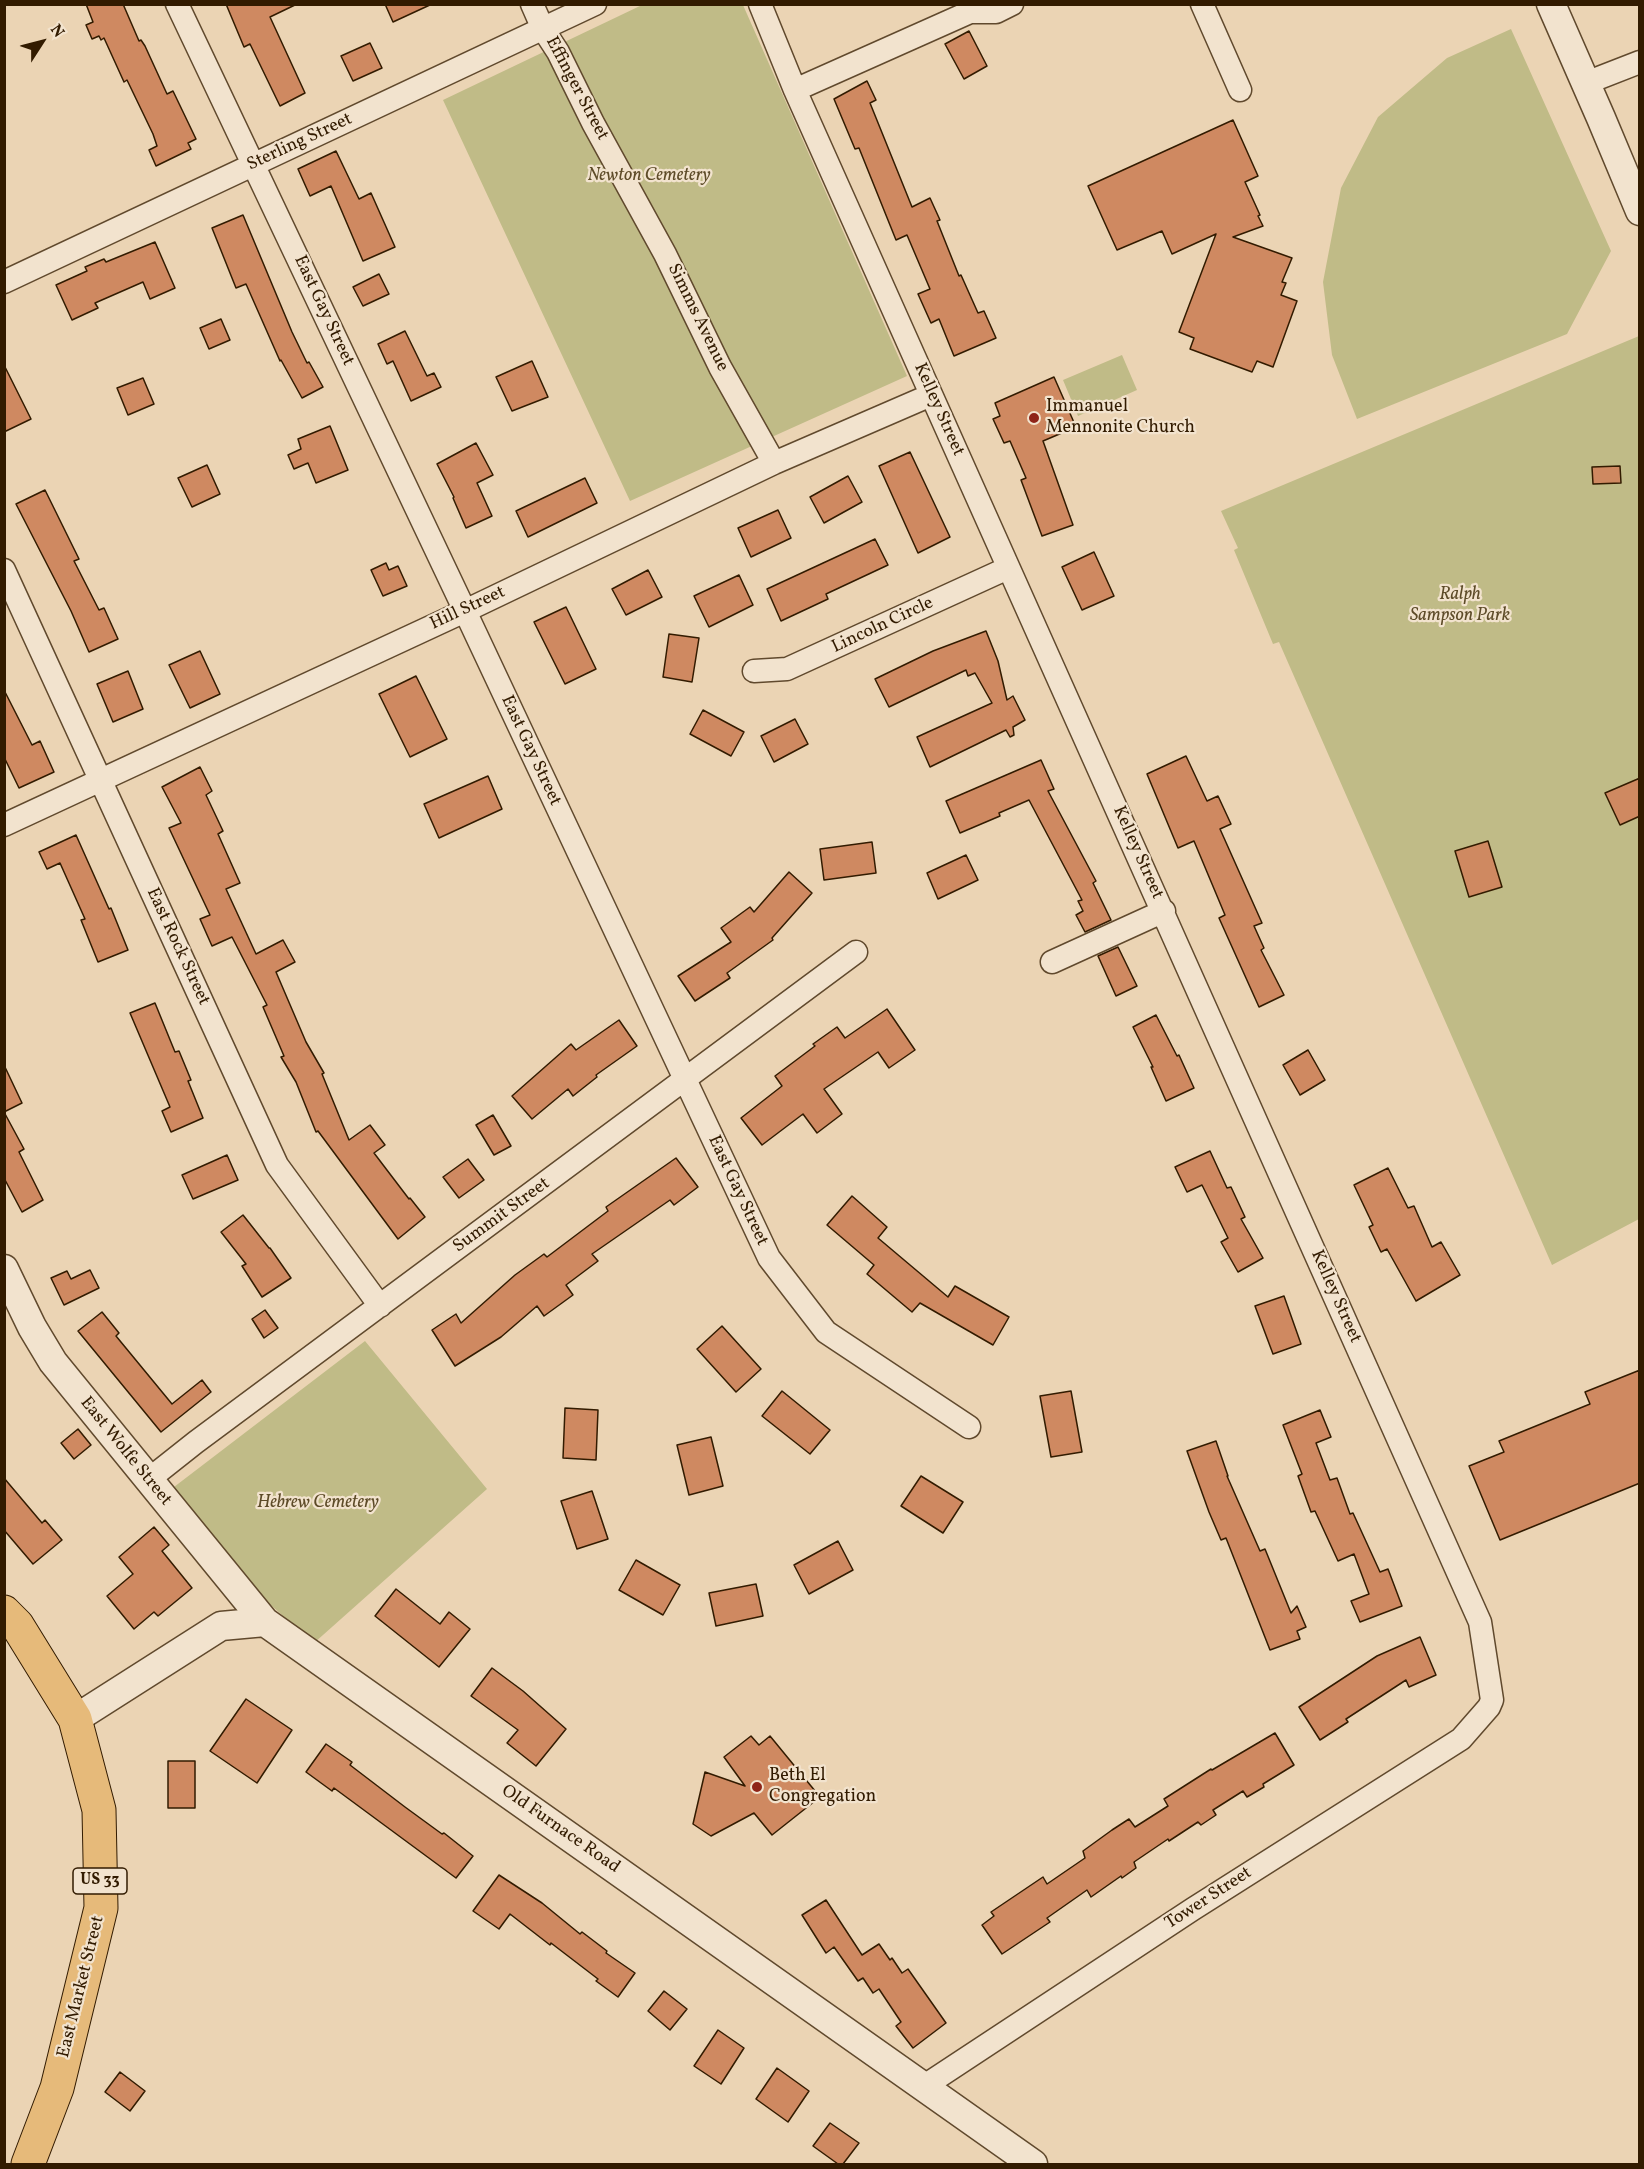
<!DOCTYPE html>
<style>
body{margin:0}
#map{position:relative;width:1644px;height:2169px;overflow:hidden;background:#ebd4b4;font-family:Vollkorn,serif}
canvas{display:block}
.frame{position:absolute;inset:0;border:6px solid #321b00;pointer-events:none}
.north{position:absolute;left:12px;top:12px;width:60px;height:60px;-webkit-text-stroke:4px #f2e3ce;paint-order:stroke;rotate:54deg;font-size:16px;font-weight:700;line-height:24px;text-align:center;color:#321b00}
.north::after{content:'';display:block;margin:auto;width:21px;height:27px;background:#321b00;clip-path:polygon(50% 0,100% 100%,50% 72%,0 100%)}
</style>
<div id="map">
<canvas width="1644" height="2169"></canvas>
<div class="frame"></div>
<div class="north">N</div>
</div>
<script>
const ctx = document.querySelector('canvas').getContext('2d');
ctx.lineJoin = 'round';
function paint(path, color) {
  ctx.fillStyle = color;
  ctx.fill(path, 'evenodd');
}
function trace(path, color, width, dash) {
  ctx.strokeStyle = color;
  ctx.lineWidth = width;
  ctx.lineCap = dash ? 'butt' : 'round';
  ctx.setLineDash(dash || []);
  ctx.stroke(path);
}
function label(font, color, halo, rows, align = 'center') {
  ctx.font = font + ' Vollkorn,serif';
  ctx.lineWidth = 4.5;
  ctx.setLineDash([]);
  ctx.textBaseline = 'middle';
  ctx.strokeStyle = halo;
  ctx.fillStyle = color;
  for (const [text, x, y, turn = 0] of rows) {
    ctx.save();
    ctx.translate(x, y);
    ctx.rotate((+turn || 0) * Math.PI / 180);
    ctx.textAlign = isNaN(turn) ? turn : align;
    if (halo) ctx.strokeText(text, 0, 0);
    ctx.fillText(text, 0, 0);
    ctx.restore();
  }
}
const green = new Path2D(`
 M642 5H743L907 376 630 501 443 100Z
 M1511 29 1611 251 1567 334 1357 419 1332 355 1323 282 1341 188 1378 117 1447 58Z
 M1639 336V1219L1552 1265 1279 642 1273 644 1234 550 1238 548 1221 511Z
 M1122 355 1137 390 1078 416 1063 380Z
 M365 1341 487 1489 314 1643 257 1593 174 1487Z`);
const building = new Path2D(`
 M86 4H123L139 41 141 40 145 46 167 94 173 91 196 139 188 143 191 149 156 166 149 150 157 146 153 134 127 80 124 82 104 38 101 40 99 36 92 39 86 25 93 22Z
 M226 4H297L270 17 305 93 280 106 250 44 244 47Z
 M385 4H432L393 22Z
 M969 31 987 66 964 79 945 44Z
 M370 43 382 68 353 81 341 56Z
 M867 81 876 100 870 103 912 207 930 198 940 220 937 221 959 276 961 275 978 313 984 311 996 338 954 356 939 319 931 323 918 294 930 289 907 235 896 240 859 148 855 149 834 99Z
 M1233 120 1258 176 1245 182 1260 215 1258 216 1263 226 1233 237 1292 258 1282 282 1286 283 1281 295 1297 301 1273 367 1257 361 1252 372 1190 349 1194 338 1179 332 1216 234 1172 254 1162 231 1117 250 1088 186Z
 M336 151 359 199 371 193 395 247 363 261 331 186 310 196 298 169Z
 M243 215 292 332 307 363 309 362 323 387 302 398 281 360 280 361 246 284 236 288 212 228Z
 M155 242 175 288 150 299 143 282 95 303 98 308 72 320 56 285 87 271 85 267 104 259 106 262Z
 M379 274 389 294 363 306 353 287Z
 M221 319 230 340 209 349 200 328Z
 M405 331 427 376 434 373 441 387 411 401 393 361 387 364 378 344Z
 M532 361 548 397 512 411 496 377Z
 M4 365 31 419 4 432Z
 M1054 377 1076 427 1043 441 1073 525 1042 536 1021 480 1026 478 1010 441 1004 443 993 419 1000 416 995 403Z
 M143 378 154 404 128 415 117 388Z
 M330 426 348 470 316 483 308 463 294 469 288 455 301 449 298 439Z
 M476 443 493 475 477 483 492 516 466 528 453 498 454 497 437 464Z
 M910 452 950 537 918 553 879 466Z
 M207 465 220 494 192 507 178 478Z
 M1620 466 1621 483 1593 484 1592 467Z
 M848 476 862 502 824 523 810 497Z
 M585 478 597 503 528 537 516 511Z
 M45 490 79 559 74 561 99 610 104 608 118 639 89 652 71 611 16 504Z
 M778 510 791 538 751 557 738 528Z
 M875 539 888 565 826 594 828 599 781 621 767 589Z
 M1094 552 1114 596 1082 610 1062 567Z
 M386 563 389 570 398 566 407 586 383 596 371 570Z
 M648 570 662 597 626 615 612 589Z
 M739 575 753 605 709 627 694 596Z
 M566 607 596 669 565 684 534 622Z
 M986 631 998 661 1007 700 1013 696 1025 720 1013 727 1014 735 1010 737 1006 730 930 767 917 737 992 703 975 673 968 676 966 670 889 707 875 679 933 651Z
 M669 634 699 638 692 682 663 677Z
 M200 651 220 694 190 708 169 665Z
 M128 671 143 709 113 722 97 684Z
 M416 676 447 739 410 757 379 694Z
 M4 690 32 745 40 741 54 772 19 788 4 757Z
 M703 710 744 732 731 756 690 734Z
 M795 719 808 744 774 762 761 736Z
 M1186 756 1207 801 1218 796 1231 824 1220 829 1262 923 1254 926 1264 948 1261 950 1284 995 1259 1007 1219 918 1225 915 1194 841 1178 848 1147 774Z
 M1041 760 1054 789 1048 791 1096 881 1093 883 1111 920 1085 932 1076 915 1083 911 1078 901 1082 900 1029 800 999 813 1000 816 960 833 946 801Z
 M200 767 212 791 206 795 223 831 218 834 240 883 226 889 256 954 283 940 295 962 276 972 306 1042 324 1073 322 1074 349 1140 370 1125 385 1145 374 1153 409 1199 410 1198 425 1217 398 1239 318 1131 316 1132 296 1082 281 1057 284 1056 263 1007 267 1005 232 937 212 946 200 919 210 915 169 828 181 823 162 787Z
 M488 776 502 809 439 838 424 804Z
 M1640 778V816L1620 825 1605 793Z
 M76 835 109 909 111 908 128 950 98 962 81 920 85 919 60 863 47 869 39 852Z
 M1488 841 1502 887 1469 897 1455 851Z
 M872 842 876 873 824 880 820 849Z
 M966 855 978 880 938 899 927 873Z
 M789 872 812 893 772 938 773 940 727 973 730 978 695 1001 678 976 731 942 721 928 750 907 754 912Z
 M1118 947 1137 986 1116 996 1098 956Z
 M155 1003 175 1052 179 1051 191 1080 188 1081 203 1118 171 1132 162 1111 170 1107 130 1013Z
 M887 1009 915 1050 889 1068 878 1052 824 1089 842 1114 817 1133 803 1114 762 1145 741 1118 782 1086 775 1076 815 1046 813 1044 837 1027 845 1038Z
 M1156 1015 1177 1056 1179 1055 1194 1088 1166 1101 1151 1067H1153L1133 1027Z
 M619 1020 637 1046 596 1075 597 1077 573 1096 568 1089 532 1119 512 1096 571 1044 576 1050Z
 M1308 1050 1325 1080 1300 1095 1283 1065Z
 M4 1065 22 1103 4 1112Z
 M4 1112 24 1149 19 1152 43 1200 22 1212 4 1178Z
 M493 1115 511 1146 494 1155 476 1125Z
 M1210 1151 1227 1188 1231 1187 1245 1217 1241 1219 1263 1258 1238 1272 1221 1242 1228 1238 1202 1185 1187 1192 1175 1167Z
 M227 1155 238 1180 193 1199 182 1175Z
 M676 1158 698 1187 674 1205 670 1200 592 1254 598 1261 566 1285 573 1295 544 1316 537 1306 501 1337 455 1366 432 1330 456 1314 461 1323 515 1275 544 1254 547 1257 608 1211 606 1207Z
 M468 1159 484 1180 459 1198 443 1177Z
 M1388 1168 1408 1208 1414 1206 1432 1247 1441 1242 1460 1275 1416 1301 1387 1249 1381 1252 1369 1227 1373 1225 1354 1185Z
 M852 1196 887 1227 878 1238 948 1297 955 1286 1009 1317 993 1345 920 1303 912 1312 867 1274 874 1265 827 1225Z
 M243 1215 269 1248H270L291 1278 262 1297 242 1266 246 1264 221 1232Z
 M90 1270 99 1288 64 1305 51 1278 67 1271 71 1279Z
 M1284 1296 1301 1344 1273 1354 1255 1306Z
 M265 1310 278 1328 264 1338 252 1319Z
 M102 1312 119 1333 116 1336 172 1404 202 1380 211 1392 161 1432 78 1331Z
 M722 1326 761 1369 736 1392 697 1349Z
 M1640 1370V1483L1500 1540 1469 1466 1504 1452 1499 1441 1590 1404 1585 1392Z
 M782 1391 830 1430 810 1454 762 1416Z
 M1071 1391 1082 1452 1051 1457 1040 1396Z
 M565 1408 598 1410 596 1460 563 1458Z
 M1320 1410 1331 1437 1316 1443 1330 1480 1337 1478 1350 1514 1353 1513 1380 1572 1388 1569 1402 1606 1360 1622 1351 1601 1369 1594 1354 1554 1338 1561 1315 1511 1311 1512 1298 1476 1302 1474 1283 1425Z
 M78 1429 91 1445 74 1459 61 1443Z
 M711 1437 723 1486 689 1495 677 1445Z
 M1216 1441 1228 1476H1227L1260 1551 1265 1549 1291 1613 1297 1606 1306 1627 1297 1631 1300 1639 1270 1650 1226 1538 1221 1540 1209 1512 1187 1451Z
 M921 1476 963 1502 943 1533 901 1506Z
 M4 1478 42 1523 45 1520 62 1540 33 1564 4 1530Z
 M592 1491 608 1539 577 1549 561 1501Z
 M154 1527 169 1545 162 1551 192 1588 158 1616 154 1612 134 1629 107 1596 133 1574 119 1557Z
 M838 1541 853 1570 809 1594 794 1565Z
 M636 1560 680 1585 663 1615 619 1590Z
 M756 1584 763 1616 716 1626 709 1593Z
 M396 1589 440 1624 449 1612 470 1629 439 1667 375 1616Z
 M1420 1637 1436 1675 1409 1687 1406 1680 1346 1719 1348 1722 1320 1740 1299 1707 1377 1656Z
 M492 1668 523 1691 566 1729 536 1766 507 1743 518 1730 471 1696Z
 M246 1699 292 1730 257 1783 210 1751Z
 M1275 1733 1294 1765 1263 1784 1264 1787 1247 1797 1243 1791 1213 1810 1216 1815 1201 1825 1198 1822 1169 1841 1168 1839 1134 1862 1136 1868 1122 1878 1121 1876 1091 1897 1087 1890 1047 1918 1050 1922 1002 1954 982 1925 994 1916 991 1912 1043 1877 1047 1884 1085 1858 1083 1851 1112 1830 1129 1819 1135 1827 1168 1806 1164 1799 1211 1769 1212 1770Z
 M751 1736 759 1745 770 1736 820 1797 772 1835 754 1813 711 1836 693 1824 705 1772 745 1786 724 1757Z
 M326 1744 352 1762 350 1765 405 1807 442 1834 444 1833 473 1856 456 1878 334 1788 332 1791 306 1772Z
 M168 1761H195V1808H168Z
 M499 1875 542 1903 580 1934 582 1932 607 1951 606 1953 635 1973 618 1997 596 1981 598 1979 551 1943 550 1945 510 1914 499 1929 473 1911Z
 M826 1900 862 1955 879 1944 890 1960 892 1958 902 1973 908 1969 946 2023 913 2048 896 2026 901 2022 879 1989 873 1993 863 1978 858 1981 834 1947 826 1953 802 1915Z
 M664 1991 687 2009 670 2030 648 2011Z
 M718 2030 744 2048 721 2084 694 2066Z
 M777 2068 809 2091 788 2122 756 2099Z
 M120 2072 145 2091 130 2111 105 2092Z
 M830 2123 859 2143 843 2164H838L813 2146Z`);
const minor = new Path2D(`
 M177 4 465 611 769 1258 826 1332 969 1427
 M532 4 543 29 558 52 593 123 665 254 720 367 774 463
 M760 4 795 90 1480 1622 1492 1700 1489 1707 1461 1739 1193 1909 929 2083 925 2088
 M1202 4 1240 90
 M1586 83 1640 62
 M795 90 970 12H996L1012 4
 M4 282 595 4
 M4 570 277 1165 380 1306
 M754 671 787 669 1008 568
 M4 825 465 611 774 463 931 395
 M1052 962 1164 911
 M148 1480 196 1442 856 952`);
const tertiary = new Path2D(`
 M1551 4 1601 118 1640 211
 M4 1269 32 1327 53 1362 265 1622
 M75 1719 221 1626 265 1622 1033 2164`);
const primary = new Path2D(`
 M4 1612 17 1625 75 1719 99 1810 101 1908 57 2088 28 2164`);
const markers = [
 [1034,418,6,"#8f2418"],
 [757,1787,6,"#8f2418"]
];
const shields = [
 [100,1881,54]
];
const shieldNames = [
 ["US 33",100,1881]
];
const streetNames = [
 ["Effinger Street",576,89,62],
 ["Sterling Street",300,143,-25],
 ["East Gay Street",323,311,65],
 ["Simms Avenue",697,318,64],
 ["Kelley Street",938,410,66],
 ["Hill Street",468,609,-25],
 ["Lincoln Circle",883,626,-25],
 ["East Gay Street",530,751,65],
 ["Kelley Street",1137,853,66],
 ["East Rock Street",177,947,65],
 ["East Gay Street",737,1191,65],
 ["Summit Street",502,1216,-36],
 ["Kelley Street",1335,1297,66],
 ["East Wolfe Street",125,1452,51],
 ["Old Furnace Road",560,1830,35],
 ["Tower Street",1209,1899,-33],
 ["East Market Street",82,1987,-76]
];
const parkNames = [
 ["Newton Cemetery",649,177],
 ["Ralph",1460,596],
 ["Sampson Park",1460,617],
 ["Hebrew Cemetery",318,1504]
];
const poiNames = [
 ["Immanuel",1046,408],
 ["Mennonite Church",1046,429],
 ["Beth El",769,1777],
 ["Congregation",769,1798]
];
paint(green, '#c0bb87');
paint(building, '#cf8961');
trace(building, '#321b00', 1.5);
trace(minor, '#60492d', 25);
trace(tertiary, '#60492d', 31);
trace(primary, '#321b00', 35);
trace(minor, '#f2e3ce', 22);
trace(tertiary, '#f2e3ce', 28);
trace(primary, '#e6ba7a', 33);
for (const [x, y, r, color] of markers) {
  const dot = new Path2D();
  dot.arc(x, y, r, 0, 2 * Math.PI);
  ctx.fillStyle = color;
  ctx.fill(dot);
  trace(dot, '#f2e3ce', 2);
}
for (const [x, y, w] of shields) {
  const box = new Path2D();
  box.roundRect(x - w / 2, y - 13, w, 26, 4.5);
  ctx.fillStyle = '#f2e3ce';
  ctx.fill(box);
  trace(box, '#321b00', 1.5);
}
label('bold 16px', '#321b00', null, shieldNames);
label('18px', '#321b00', '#f2e3ce', streetNames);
label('italic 18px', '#5d4b28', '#f2e3ce', parkNames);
label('18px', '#321b00', '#f2e3ce', poiNames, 'left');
</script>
